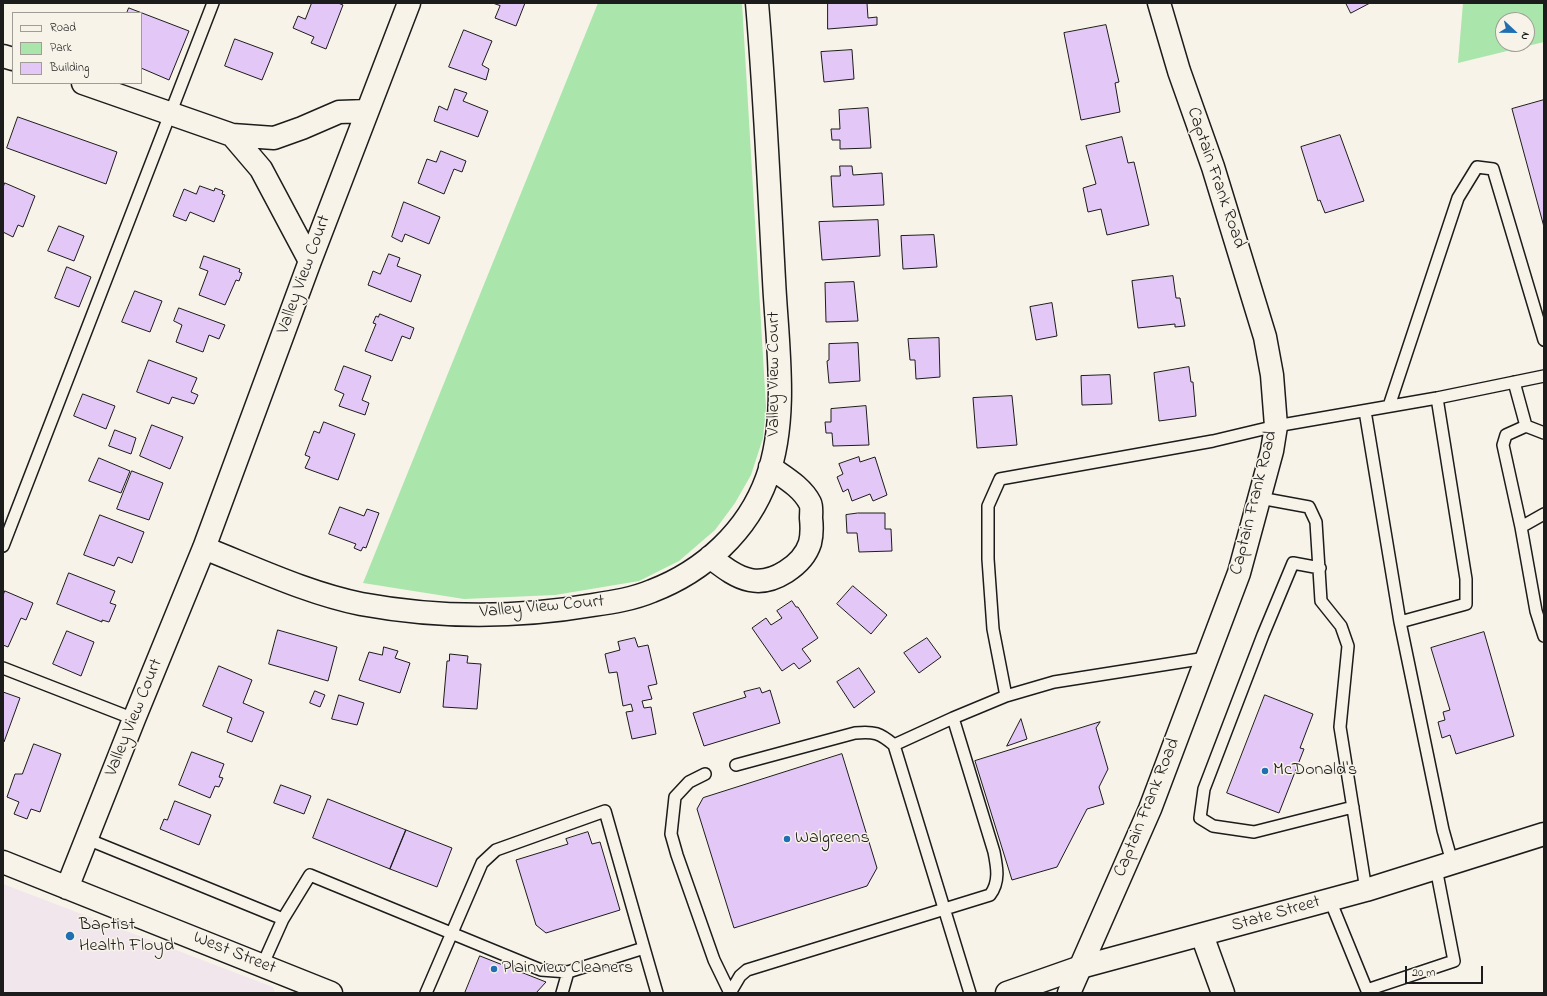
<!DOCTYPE html>
<style>
body{margin:0}
#map{position:relative;width:1547px;height:996px;overflow:hidden;background:#f7f3e8;font-family:"Indie Flower",sans-serif}
canvas{display:block}
.frame{position:absolute;inset:0;border:4px solid #1c1c1c;pointer-events:none}
.legend{position:absolute;left:12px;top:12px;width:130px;height:72px;box-sizing:border-box;background:#f7f3e8;border:1px solid #9f9d96;margin:0;padding:5px 7px;list-style:none;font-size:12px;color:#1c1c1c}
.legend li{display:flex;align-items:center;gap:8px;height:20px}
.legend b{width:20px;border:1px solid #9f9d96}
.north{position:absolute;left:1495px;top:12px;width:40px;height:40px;box-sizing:border-box;background:#f7f3e8;border:1px solid #9f9d96;border-radius:50%;rotate:112deg;font-size:11px;font-weight:700;line-height:16px;text-align:center;color:#1c1c1c}
.north::after{content:'';display:block;margin:auto;width:14px;height:18px;background:#1f6fb2;clip-path:polygon(50% 0,100% 100%,50% 72%,0 100%)}
.scale{position:absolute;left:1405px;top:966px;width:78px;height:18px;box-sizing:border-box;border:2px solid #1c1c1c;border-top:0;padding-left:5px;font-size:12px;line-height:14px;white-space:nowrap;color:#1c1c1c;-webkit-text-stroke:3px #f7f3e8;paint-order:stroke}
</style>
<div id="map">
<canvas width="1547" height="996"></canvas>
<div class="frame"></div>
<ul class="legend">
<li><b style="height:5px;background:#f7f3e8"></b>Road</li>
<li><b style="height:11px;background:#aae6ab"></b>Park</li>
<li><b style="height:11px;background:#e3c7f6"></b>Building</li>
</ul>
<div class="north">N</div>
<div class="scale">20 m</div>
</div>
<script>
const ctx = document.querySelector('canvas').getContext('2d');
ctx.lineJoin = 'round';
function paint(path, color) {
  ctx.fillStyle = color;
  ctx.fill(path, 'evenodd');
}
function trace(path, color, width, dash) {
  ctx.strokeStyle = color;
  ctx.lineWidth = width;
  ctx.lineCap = dash ? 'butt' : 'round';
  ctx.setLineDash(dash || []);
  ctx.stroke(path);
}
function label(font, color, halo, rows, align = 'center') {
  ctx.font = font + ' "Indie Flower",sans-serif';
  ctx.lineWidth = 3;
  ctx.setLineDash([]);
  ctx.textBaseline = 'middle';
  ctx.strokeStyle = halo;
  ctx.fillStyle = color;
  for (const [text, x, y, turn = 0] of rows) {
    ctx.save();
    ctx.translate(x, y);
    ctx.rotate((+turn || 0) * Math.PI / 180);
    ctx.textAlign = isNaN(turn) ? turn : align;
    if (halo) ctx.strokeText(text, 0, 0);
    ctx.fillText(text, 0, 0);
    ctx.restore();
  }
}
const built = new Path2D(`
 M3 884 273 987 275 993H3Z`);
const green = new Path2D(`
 M598 3H742L766 407 763 438 751 475 735 503 715 530 679 561 639 581 555 595 464 599 363 583Z
 M1463 3H1544V42L1458 63ZM1503 20H1527V44H1503Z`);
const building = new Path2D(`
 M312 3H338L343 5 326 49 311 43 314 37 293 28 298 16 305 19Z
 M493 3H525L516 26 495 18 500 6Z
 M828 3H867L868 18 877 17V25L828 29Z
 M1346 3H1370L1351 13Z
 M129 8 189 31 169 80 141 68V13H127Z
 M1106 25 1119 82 1115 83 1120 112 1081 120 1064 33Z
 M464 30 492 41 482 65 489 69 486 80 449 67Z
 M235 39 273 53 262 80 225 66Z
 M852 50 854 79 824 82 821 52Z
 M455 89 467 93 463 101 488 111 478 137 434 121 439 106 447 110Z
 M1544 100V227L1512 109Z
 M868 108 871 148 840 149V140H832L831 129H840L839 110Z
 M18 117 117 152 106 184 7 148Z
 M1340 135 1364 201 1325 213 1320 200 1318 201 1301 147Z
 M1122 137 1128 163 1134 162 1149 225 1107 235 1101 209 1088 212 1083 188 1096 184 1086 146Z
 M441 151 466 161 462 172 454 169 444 194 418 183 427 159 436 162Z
 M840 166H852L853 175 882 173 884 205 833 207 831 176H840Z
 M5 183 35 196 23 227 18 225 13 237 3 232V188Z
 M200 186 214 191 215 188 223 191 222 194 225 195 214 222 190 212 186 221 173 216 184 189 196 194Z
 M404 202 440 217 429 244 405 234 402 242 392 237Z
 M878 220 880 256 822 260 819 222Z
 M59 226 84 236 74 261 48 251Z
 M934 235 937 267 903 269 901 236Z
 M389 254 400 258 397 266 421 275 411 302 368 285 373 271 380 274Z
 M204 256 240 269 239 272 242 273 239 281 236 280 225 305 199 295 208 271 200 268Z
 M67 267 91 277 79 307 55 298Z
 M1173 276 1176 298H1180L1185 326 1175 327V324L1138 328 1132 281Z
 M854 282 858 321 826 322 825 283Z
 M135 291 162 301 150 332 122 322Z
 M1052 303 1057 336 1036 340 1030 307Z
 M179 308 225 325 219 339 209 335 203 352 176 342 182 325 174 321Z
 M380 314 414 328 410 339 402 336 392 361 365 351 376 324 373 323 376 316 378 317Z
 M939 338 940 377 916 379 915 360H910L908 339Z
 M858 343 860 381 829 383 827 361 829 360V344Z
 M149 360 197 378 191 392 198 395 194 404 172 397 169 404 137 392Z
 M344 366 371 376 362 400 369 403 365 415 339 406 344 394 335 390Z
 M1189 367 1191 382H1193L1196 416 1159 421 1154 373Z
 M1110 375 1112 404 1082 405 1081 376Z
 M83 394 115 406 106 429 74 416Z
 M1012 396 1017 445 977 448 973 398Z
 M866 406 869 445 833 446 832 433H826L825 422H831V409Z
 M324 422 355 434 338 480 305 468 310 457 305 455 314 431 319 433Z
 M152 425 183 437 170 469 140 456Z
 M115 430 136 438 131 454 109 446Z
 M859 457 860 462 875 457 887 495 873 501 870 494 852 501 848 489 843 492 837 477 843 474 839 464Z
 M99 458 130 471 121 493 89 481Z
 M132 471 163 483 149 520 117 509Z
 M340 507 364 516 367 509 379 513 366 548 363 547 361 551 354 548 356 544 329 534Z
 M858 513H885V529H891L892 551 859 552 857 533H847L846 515Z
 M100 515 144 532 132 563 118 557 114 566 84 555Z
 M69 573 115 591 110 603 116 605 109 622 102 620V622L57 604Z
 M853 586 887 615 871 634 837 604Z
 M5 591 33 603 26 620 21 618 8 647 3 645V596Z
 M792 601 796 607H798L818 638 802 649 811 661 799 669 794 663 782 671 752 628 766 618 771 625 782 618 777 611Z
 M278 630 337 647 328 681 269 664Z
 M67 631 94 642 81 676 53 664Z
 M1484 632 1514 736 1456 754 1450 735 1442 738 1438 722 1445 720 1443 712 1450 710 1431 648Z
 M635 638 638 647 648 645 657 684 648 686 652 699 642 701 644 708 651 707 656 734 632 739 626 712 633 711 631 704 623 706 617 672 609 673 605 654 620 650 618 642Z
 M927 638 941 657 919 673 904 653Z
 M384 647 398 651 395 658 410 663 400 693 359 680 369 652 382 655Z
 M450 654 468 656 467 663 481 664 477 709 443 707 447 661H449Z
 M219 666 252 680 243 703 264 712 252 742 227 732 232 718 203 706Z
 M859 668 875 692 854 708 837 682Z
 M760 688 762 693 770 690 780 723 704 746 693 713 746 697 744 692Z
 M315 691 325 695 320 707 310 703Z
 M3 692 20 698 4 742H3Z
 M339 695 364 703 357 725 332 719Z
 M1265 695 1313 714 1300 748 1304 749 1279 813 1227 793Z
 M1021 719 1027 739 1007 746Z
 M1100 722 1096 728 1108 769 1099 787 1104 804 1087 809 1057 867 1012 880 975 761Z
 M34 744 61 754 40 812 31 809 27 819 14 814 19 802 7 797 15 774H22Z
 M192 752 224 764 219 777 223 778 219 787 215 786 210 798 179 785Z
 M842 754 877 868 867 886 734 928 697 809 703 798Z
 M281 785 311 796 304 814 274 803Z
 M328 799 406 830 390 869 313 838Z
 M175 801 211 815 199 845 160 829 164 819 167 820Z
 M406 830 452 848 437 887 390 869Z
 M588 832 592 844 600 842 620 910 546 933 536 925 516 860 568 844 566 839Z
 M480 956 546 982 536 993H465Z`);
const service = new Path2D(`
 M1514 382 1526 426 1544 433
 M1389 406 1458 198 1477 167 1493 169 1544 340
 M1365 411 1400 622 1443 830 1452 862
 M1526 426 1506 435 1503 445 1521 527 1536 611 1544 636
 M1260 498 1309 507 1316 522 1321 601 1341 626 1348 646 1340 727 1366 890
 M1521 527 1544 514
 M3 546 213 3
 M1320 568 1293 563 1263 635 1204 789 1200 818 1213 826 1254 832 1353 807
 M1400 622 1466 604V579L1437 398
 M1206 658 1054 682 1006 696 993 629 988 559V506L1000 479 1213 441 1276 426 1437 398 1544 376
 M3 668 134 719
 M894 745 953 718 1006 696
 M736 765 855 733C874 731 880 733 894 745L970 993
 M705 774 689 782 675 797 671 834 677 855 714 960 730 993
 M87 839 283 919
 M1330 900 1368 993
 M262 966 283 919 310 875 541 970 568 972 644 948 657 993
 M1367 990 1454 961 1436 868
 M426 993 482 863 496 850 605 811 644 948
 M562 993 568 972
 M730 993 740 976 747 970 990 895C1000 882 997 867 994 852L953 718`);
const minor = new Path2D(`
 M3 56 13 59
 M83 83 232 135 274 138 302 128 339 112 367 111
 M232 135 261 169 310 261
 M204 548C255 568 307 593 361 604 437 618 517 618 593 605 613 602 633 599 652 591 704 571 748 531 767 478 789 417 777 343 774 280 769 188 765 95 757 3
 M710 557C722 566 735 577 750 580 773 585 803 565 810 543 812 535 812 527 811 518 811 514 812 507 810 503 802 487 784 477 770 467
 M3 862 331 993
 M67 888 134 719 204 548 310 261 409 3
 M1202 935 1223 993
 M1069 993 1150 809 1239 573 1272 451 1276 426 1272 375 1265 337 1213 167 1179 71 1159 3`);
const secondary = new Path2D(`
 M1007 993 1081 967 1366 890 1544 834`);
const markers = [
 [1265,771,4,"#1f6fb2"],
 [787,839,4,"#1f6fb2"],
 [70,936,5,"#1f6fb2"],
 [494,969,4,"#1f6fb2"]
];
const streetNames = [
 ["Captain Frank Road",1215,178,71],
 ["Valley View Court",305,275,-70],
 ["Valley View Court",775,374,-90],
 ["Captain Frank Road",1255,503,-76],
 ["Valley View Court",542,608,-5],
 ["Valley View Court",135,718,-68],
 ["Captain Frank Road",1148,808,-68],
 ["State Street",1276,915,-16],
 ["West Street",234,954,22]
];
const poiNames = [
 ["McDonald's",1273,771],
 ["Walgreens",795,839],
 ["Baptist",79,926],
 ["Health Floyd",79,947],
 ["Plainview Cleaners",502,969]
];
paint(built, '#f1e6ec');
paint(green, '#aae6ab');
paint(building, '#e3c7f6');
trace(building, '#1c1c1c', 1);
trace(service, '#1c1c1c', 14);
trace(minor, '#1c1c1c', 25);
trace(secondary, '#1c1c1c', 25);
trace(service, '#f7f3e8', 11);
trace(minor, '#f7f3e8', 22);
trace(secondary, '#f7f3e8', 22);
for (const [x, y, r, color] of markers) {
  const dot = new Path2D();
  dot.arc(x, y, r, 0, 2 * Math.PI);
  ctx.fillStyle = color;
  ctx.fill(dot);
  trace(dot, '#f7f3e8', 1.5);
}
label('18px', '#1c1c1c', '#f7f3e8', streetNames);
label('18px', '#1c1c1c', '#f7f3e8', poiNames, 'left');
</script>
